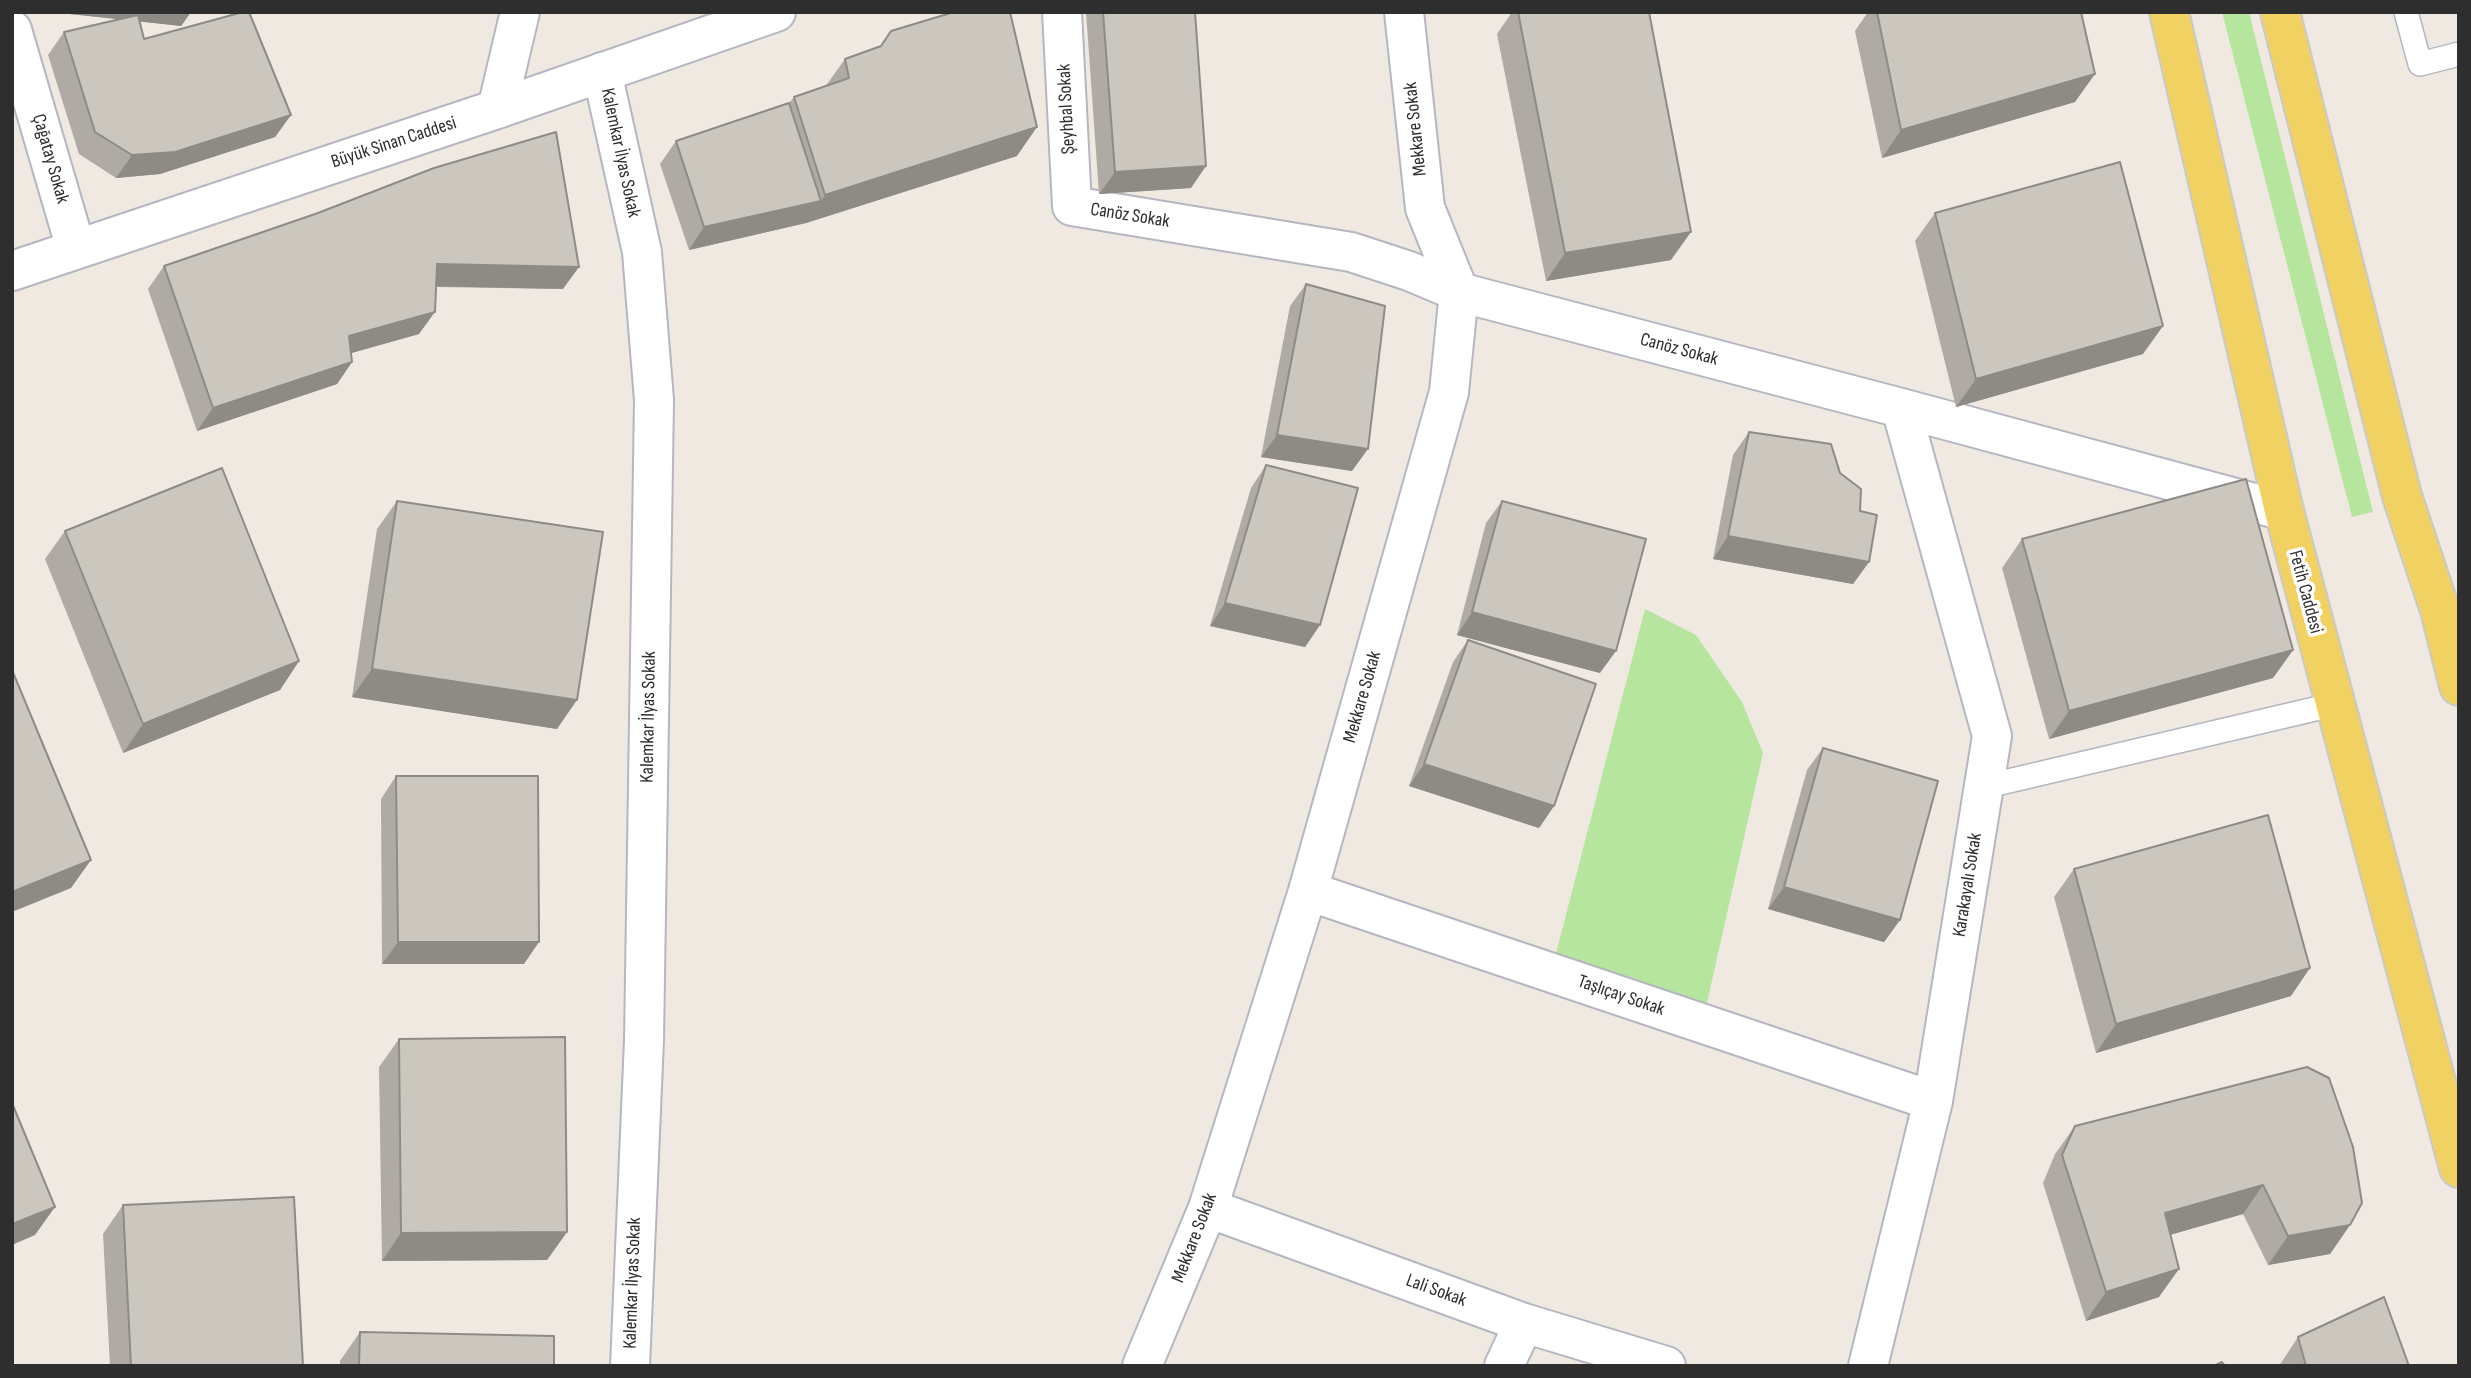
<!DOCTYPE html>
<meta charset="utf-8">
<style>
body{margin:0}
#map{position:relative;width:2471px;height:1378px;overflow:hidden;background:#efe9e1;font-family:"Sofia Sans Condensed",sans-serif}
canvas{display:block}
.frame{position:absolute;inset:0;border:14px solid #2e2e2e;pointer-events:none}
</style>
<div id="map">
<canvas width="2471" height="1378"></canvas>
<div class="frame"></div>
</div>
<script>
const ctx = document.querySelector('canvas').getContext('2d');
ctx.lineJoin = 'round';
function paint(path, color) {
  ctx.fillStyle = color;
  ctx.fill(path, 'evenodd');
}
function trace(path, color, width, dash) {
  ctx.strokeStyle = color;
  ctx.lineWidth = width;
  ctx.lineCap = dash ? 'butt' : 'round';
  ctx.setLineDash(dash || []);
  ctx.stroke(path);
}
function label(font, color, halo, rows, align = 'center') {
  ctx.font = font + ' "Sofia Sans Condensed",sans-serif';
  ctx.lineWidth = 7;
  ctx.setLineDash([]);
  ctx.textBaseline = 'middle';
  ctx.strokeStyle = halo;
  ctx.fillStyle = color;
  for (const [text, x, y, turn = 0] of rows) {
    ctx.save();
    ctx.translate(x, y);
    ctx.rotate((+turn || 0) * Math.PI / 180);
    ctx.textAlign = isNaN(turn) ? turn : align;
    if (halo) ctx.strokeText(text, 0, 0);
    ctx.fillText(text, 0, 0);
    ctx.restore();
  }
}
const green = new Path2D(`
 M2222 12H2249L2373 512 2352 517Z
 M1645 609 1696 635 1742 702 1763 753 1706 1007 1553 965Z`);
const lane = new Path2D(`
 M2406 12 2420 64 2459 54
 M1983 787 2336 704`);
const street = new Path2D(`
 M1062 12 1072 206 1351 252 1409 271 1459 292 1901 408 2284 511
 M12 30 76 249
 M602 72 642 252 654 400 644 1040 630 1366
 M497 109 520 12
 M1308 891 1933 1101
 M1208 1208 1524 1323 1666 1366
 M1142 1366 1208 1208 1308 891 1449 392 1459 292 1425 208 1404 12
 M1504 1366 1524 1323
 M1868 1366 1933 1101 1992 736 1901 408`);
const secondary = new Path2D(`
 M12 271 497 109 776 12`);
const primary = new Path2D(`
 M2169 12 2284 511 2459 1168
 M2280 12 2402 496 2440 610 2459 686`);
const wall = new Path2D(`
 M60 12H191L181 26 139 21 144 39 291 115 275 137 160 174 116 178 79 154 48 55 64 32 120 19 60 13Z
 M1086 12H1195L1191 188 1099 194Z
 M1512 12H1649L1671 260 1546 281 1497 34Z
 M1868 12H2081L2075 102 1882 158 1855 31Z
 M891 31 1017 156 806 223 689 250 660 164 676 141 789 103 794 97 825 87 845 59 880 47Z
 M1935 213 2143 354 1956 407 1915 241Z
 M164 266 563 289 436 287 419 334 351 353 352 362 337 384 197 431 148 289Z
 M1306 284 1352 471 1261 457 1290 306Z
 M1749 432 1840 473 1860 511 1869 562 1853 584 1713 559 1733 455Z
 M1266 465 1320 625 1305 647 1210 626 1251 488Z
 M397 501 557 729 352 697 377 529Z
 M1502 501 1600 673 1457 635 1486 523Z
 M65 531 299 661 280 690 123 753 45 559Z
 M2022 539 2293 650 2273 678 2049 739 2002 568Z
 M1468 640 1554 806 1539 828 1409 786 1453 662Z
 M1823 748 1900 920 1884 942 1768 909 1807 770Z
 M396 776 524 964H382L381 799Z
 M2074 869 2291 996 2096 1053 2054 897Z
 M399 1039 567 1232 547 1260 382 1261 379 1067Z
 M2307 1067 2350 1225 2330 1254 2268 1265 2243 1214 2170 1235 2159 1297 2086 1321 2043 1183 2055 1154 2075 1126Z
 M123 1205 303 1366H110L103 1234Z
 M360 1332 554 1366H340V1361Z
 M2298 1337 2409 1366H2279Z`);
const shadedWall = new Path2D(`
 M61 12H191L181 26 60 13Z
 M2095 74 2075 102 1882 158 1901 130Z
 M291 115 275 137 160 174 116 178 132 155Z
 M1037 127 1017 156 806 223 825 195Z
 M1206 166 1191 188 1099 194 1115 172Z
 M821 201 806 223 689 250 704 227Z
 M1691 232 1671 260 1546 281 1565 253Z
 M437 264 579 267 563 289 421 286Z
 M435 312 419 334 334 358 349 336Z
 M2163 326 2143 354 1956 407 1976 379Z
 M352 362 337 384 197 431 213 408Z
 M1277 435 1368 449 1352 471 1261 457Z
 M1728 536 1869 562 1853 584 1713 559Z
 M1225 603 1320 625 1305 647 1210 626Z
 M1472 612 1616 651 1600 673 1457 635Z
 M2293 650 2273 678 2049 739 2069 711Z
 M299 661 280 690 123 753 143 724Z
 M372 669 577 700 557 729 352 697Z
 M1424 764 1554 806 1539 828 1409 786Z
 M91 860 71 888 12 912V892Z
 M1784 887 1900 920 1884 942 1768 909Z
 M398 942H539L524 964H382Z
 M2310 968 2291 996 2096 1053 2116 1024Z
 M2263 1185 2243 1214 2145 1242 2165 1213Z
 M55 1207 35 1235 12 1245V1224Z
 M2350 1225 2330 1254 2268 1265 2288 1236Z
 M567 1232 547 1260 382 1261 401 1233Z
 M2179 1269 2159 1297 2086 1321 2106 1292Z`);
const building = new Path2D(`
 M243 12H249L291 115 175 152 132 155 95 132 64 32 138 15 144 39Z
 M954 12H1010L1037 127 825 195 794 97 849 78 845 59 881 46 891 31Z
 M1103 12H1195L1206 166 1115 172Z
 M1518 12H1649L1691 232 1565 253Z
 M1877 12H2081L2095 74 1901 130Z
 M789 103 821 201 704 227 676 141Z
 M556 132 579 267 437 264 435 312 349 336 352 362 213 408 164 266 318 213 434 168Z
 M2120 162 2163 326 1976 379 1935 213Z
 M1306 284 1385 306 1368 449 1277 435Z
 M1749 432 1831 444 1840 473 1861 489 1860 511 1877 515 1869 562 1728 536Z
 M1266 465 1358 488 1320 625 1225 603Z
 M222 468 299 661 143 724 65 531Z
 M2246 479 2293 650 2069 711 2022 539Z
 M397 501 603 532 577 700 372 669Z
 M1502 501 1646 539 1616 651 1472 612Z
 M1468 640 1596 684 1554 806 1424 764Z
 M12 670 91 860 12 892Z
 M1823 748 1938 781 1900 920 1784 887Z
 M396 776H538L539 942H398Z
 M2268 815 2310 968 2116 1024 2074 869Z
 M565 1037 567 1232 401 1233 399 1039Z
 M2307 1067 2329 1078 2353 1147 2362 1203 2350 1225 2288 1236 2263 1185 2165 1213 2179 1269 2106 1292 2062 1155 2075 1126Z
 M12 1103 55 1207 12 1224Z
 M294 1197 303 1366H131L123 1205Z
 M2384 1297 2409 1366H2306L2298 1337Z
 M360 1332 554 1336V1366H359Z
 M2222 1362 2225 1366H2214Z`);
const streetNames = [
 ["Şeyhbal Sokak",1067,109,-93],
 ["Mekkare Sokak",1416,129,-96],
 ["Büyük Sinan Caddesi",394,143,-18],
 ["Kalemkar İlyas Sokak",620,153,78],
 ["Çağatay Sokak",50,159,74],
 ["Canöz Sokak",1130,216,9],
 ["Canöz Sokak",1679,350,15],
 ["Fetih Caddesi",2305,592,75],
 ["Mekkare Sokak",1363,697,-74],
 ["Kalemkar İlyas Sokak",649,717,-89],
 ["Karakayalı Sokak",1968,885,-81],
 ["Taşlıçay Sokak",1621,996,19],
 ["Mekkare Sokak",1195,1238,-69],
 ["Kalemkar İlyas Sokak",633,1283,-88],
 ["Lali Sokak",1436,1291,20]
];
paint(green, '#b6e59e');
trace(lane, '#b4b7c1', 26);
trace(street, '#b4b7c1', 42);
trace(secondary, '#b4b7c1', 42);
trace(primary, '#c9c9c9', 42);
trace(lane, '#fff', 23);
trace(street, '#fff', 38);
trace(secondary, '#fff', 38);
trace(primary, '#f2d163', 38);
paint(wall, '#afaba4');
paint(shadedWall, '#8e8b86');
paint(building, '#cbc7bf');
trace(building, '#8e8b86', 2);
label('19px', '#2e2e2e', '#fff', streetNames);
</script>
